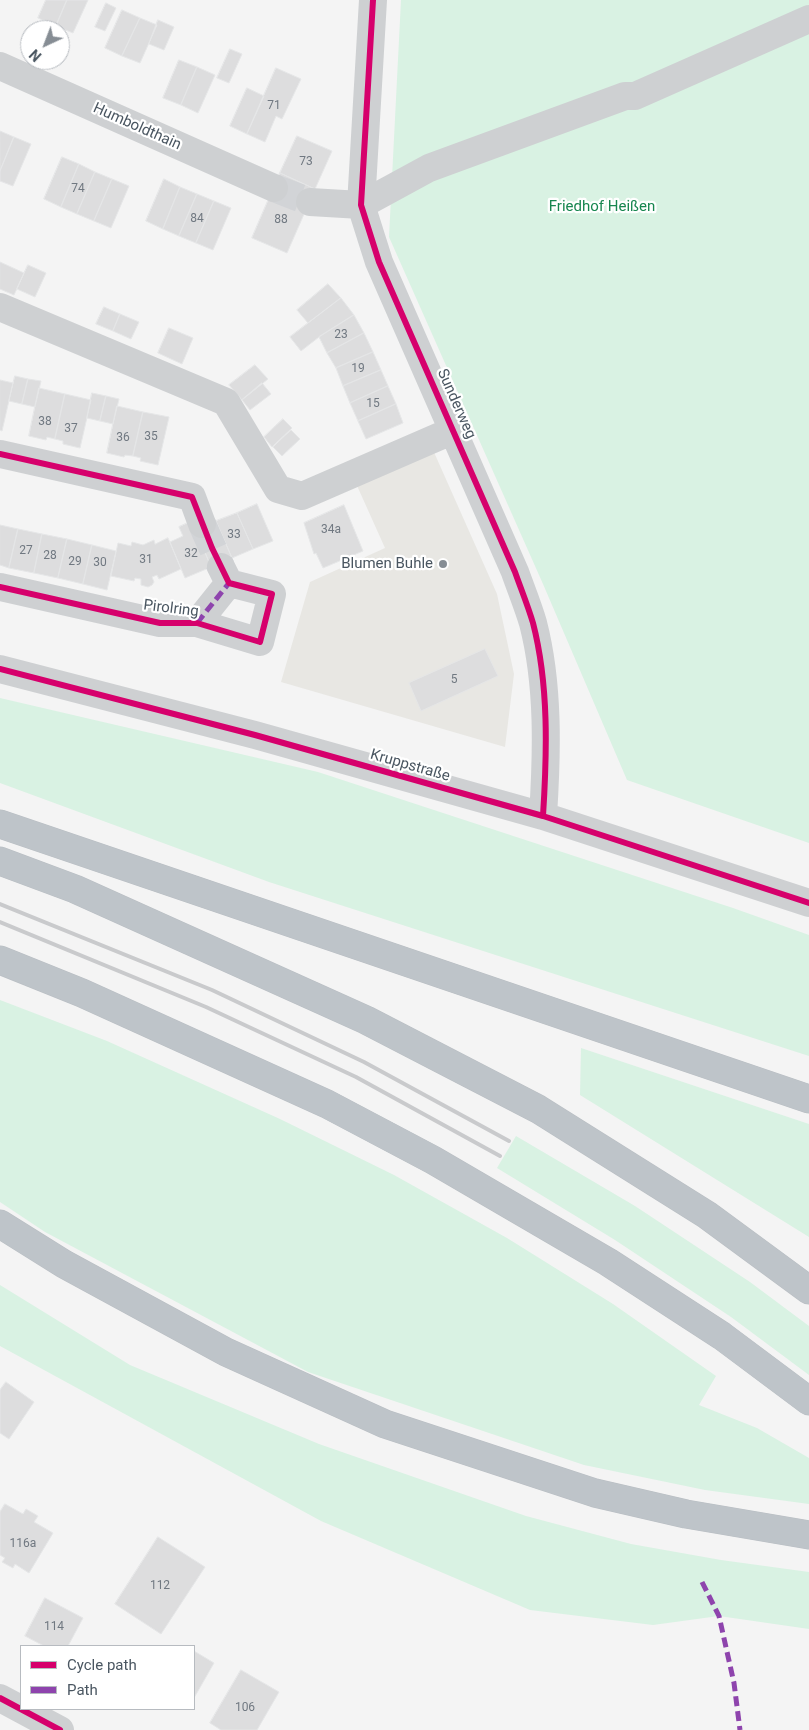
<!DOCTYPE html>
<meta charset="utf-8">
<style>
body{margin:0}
#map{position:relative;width:809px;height:1730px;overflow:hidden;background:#f4f4f4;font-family:Roboto,sans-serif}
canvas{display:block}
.legend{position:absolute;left:20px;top:1645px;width:175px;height:65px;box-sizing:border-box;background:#fff;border:1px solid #b7bbc0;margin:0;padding:6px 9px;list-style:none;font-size:15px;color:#4a5661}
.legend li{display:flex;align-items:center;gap:10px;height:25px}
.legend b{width:25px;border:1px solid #b7bbc0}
.north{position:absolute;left:20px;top:20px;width:50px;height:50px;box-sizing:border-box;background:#fff;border:1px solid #b7bbc0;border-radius:50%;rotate:223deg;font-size:14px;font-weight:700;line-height:20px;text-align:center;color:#4a5661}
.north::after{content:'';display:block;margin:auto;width:18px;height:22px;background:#868d94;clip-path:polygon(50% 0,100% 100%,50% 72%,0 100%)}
</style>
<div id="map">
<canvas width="809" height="1730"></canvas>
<ul class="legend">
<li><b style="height:6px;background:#d6006c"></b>Cycle path</li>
<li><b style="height:6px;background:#8e44ad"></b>Path</li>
</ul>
<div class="north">N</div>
</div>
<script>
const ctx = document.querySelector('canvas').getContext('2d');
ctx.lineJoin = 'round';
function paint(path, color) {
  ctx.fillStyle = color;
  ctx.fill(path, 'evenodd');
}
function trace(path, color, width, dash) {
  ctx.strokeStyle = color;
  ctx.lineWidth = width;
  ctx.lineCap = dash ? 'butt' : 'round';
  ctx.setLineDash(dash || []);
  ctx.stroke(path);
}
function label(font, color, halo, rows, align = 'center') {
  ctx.font = font + ' Roboto,sans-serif';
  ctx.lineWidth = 4.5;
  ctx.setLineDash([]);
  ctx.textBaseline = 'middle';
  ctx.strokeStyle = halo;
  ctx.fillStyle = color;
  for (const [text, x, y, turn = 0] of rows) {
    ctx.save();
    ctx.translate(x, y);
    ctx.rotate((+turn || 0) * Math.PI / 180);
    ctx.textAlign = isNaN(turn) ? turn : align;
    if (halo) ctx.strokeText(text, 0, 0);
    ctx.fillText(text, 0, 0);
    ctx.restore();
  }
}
const commercial = new Path2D(`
 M433 450 497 594 514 674 505 747 281 682 310 582 385 548 354 479Z`);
const green = new Path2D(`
 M401 0H809V843L627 780 543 584 389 237Z
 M0 698 318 772 733 908 809 935V1056L269 882 0 783Z
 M0 1000 107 1041 280 1119 394 1175 507 1238 613 1304 716 1376 699 1405 757 1428 809 1458V1504L705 1490 584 1465 308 1372 45 1232 0 1202Z
 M581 1048 809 1124V1237L580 1095Z
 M516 1136 635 1206 750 1282 809 1326V1375L731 1317 615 1240 497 1168Z
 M0 1285 130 1365 319 1444 526 1516 631 1544 721 1560 809 1572V1629L719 1616 653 1625 530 1610 321 1521 0 1346Z`);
const building = new Path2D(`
 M46 0H67L56 26 38 18Z
 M67 0H88L73 33 56 26Z
 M106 3 116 8 105 31 95 27Z
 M122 10 140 18 122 56 105 48Z
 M140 18 157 25 140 63 122 56Z
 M158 20 174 27 164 50 149 44Z
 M230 49 242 54 229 83 217 78Z
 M179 60 197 67 181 105 163 98Z
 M197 67 215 75 198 113 181 105Z
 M276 68 301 79 282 119 276 116 265 142 247 134Z
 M247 88 264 96 247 134 230 126Z
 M0 131 14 137 0 171Z
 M297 136 332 151 315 189 280 173Z
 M14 137 31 144 13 186 0 181V171Z
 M62 157 79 164 61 207 44 199Z
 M79 164 95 172 77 214 61 207Z
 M95 172 112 179 94 221 77 214Z
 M280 173 315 189 287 253 252 238Z
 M112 179 129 186 111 228 94 221Z
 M164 179 180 187 163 229 146 221Z
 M180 187 197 194 179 236 163 229Z
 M197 194 214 201 196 243 179 236Z
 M214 201 231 208 213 250 196 243Z
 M0 262 24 273 14 295 0 289Z
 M28 265 46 273 35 297 17 289Z
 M328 284 341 298 308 323 297 310Z
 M341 298 354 315 319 337 301 351 290 337Z
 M104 307 120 314 113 331 96 324Z
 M120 314 139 322 131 339 113 331Z
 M354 315 364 333 327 353 319 337Z
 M169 328 193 338 182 364 158 353Z
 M364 333 373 352 336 368 327 353Z
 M373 352 381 370 343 386 336 368Z
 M255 365 268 379 242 400 229 385Z
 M381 370 388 386 350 403 343 386Z
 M15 376 28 379 22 404 9 401Z
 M28 379 41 381 35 407 22 404Z
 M0 380 13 383 2 431 0 430Z
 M262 383 271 394 250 410 242 400Z
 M388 386 396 404 358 421 350 403Z
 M39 388 65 394 55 439 47 437 46 440 29 436Z
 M92 393 106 396 100 421 87 418Z
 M65 394 91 400 80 448 63 444V441L55 439Z
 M106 396 119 399 113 424 100 421Z
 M396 404 403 423 366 439 358 421Z
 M117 406 143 412 133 456 125 455 124 457 107 453Z
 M143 412 169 417 158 465 140 461 141 458 133 456Z
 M283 419 292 428 272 447 264 437Z
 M291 430 300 439 282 456 273 447Z
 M257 504 273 541 253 549 237 513Z
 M344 505 363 551 323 568 316 553 314 554 304 523Z
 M237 513 253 549 232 558 216 521Z
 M192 521 211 567 185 578 170 542 183 536 179 527Z
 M216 521 232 558 211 567 196 530Z
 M0 525 18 529 9 568 0 565Z
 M18 529 42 534 34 573 9 568Z
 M42 534 67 539 58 578 34 573Z
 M168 538 181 569 159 579 157 575 152 577 154 582 152 585 148 587 141 585V579L135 578 134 581 111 576 118 543 131 546 132 542 143 545 154 540 155 544Z
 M67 539 92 545 83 584 58 578Z
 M92 545 116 551 107 590 83 584Z
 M485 649 498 676 421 711 409 683Z
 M6 1382 34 1402 9 1439 0 1433V1390Z
 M5 1504 23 1514 26 1509 38 1516 34 1522 53 1533 29 1573 15 1564 13 1568 2 1562 5 1558 0 1555V1512Z
 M158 1537 205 1567 161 1634 115 1604Z
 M45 1598 83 1618 68 1646H44L25 1636Z
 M194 1651 214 1663 194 1698Z
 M241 1670 279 1692 257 1730H221L210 1723Z`);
const minorTunnel = new Path2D(`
 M274 188 310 202
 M202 524 221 567`);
const minor = new Path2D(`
 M373 0 361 205 379 262 515 572C521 589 528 606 533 623 549 685 547 753 543 816
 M0 66 274 188
 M310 202 361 205 429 168 625 96H635L809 19
 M0 307 226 402 278 489 302 496 454 430
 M0 454 192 497 202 524
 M0 587 160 623H197L260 642 272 594 229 583 221 567
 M197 623 229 583
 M0 669 255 735 543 816 809 903
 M0 1698 60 1730`);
const highway = new Path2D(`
 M0 824 809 1099
 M0 861 75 889 366 1020 538 1109 707 1215 809 1290
 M0 960 82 993 327 1104 433 1160 608 1262 722 1336 809 1401
 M0 1224 64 1264 226 1352 385 1424 595 1493 686 1514 809 1535`);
const rail = new Path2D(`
 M0 904 212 990 364 1062 509 1141
 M0 922 206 1007 356 1077 500 1156`);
const quiet = new Path2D(`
 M197 623 229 583
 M702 1582 719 1616 734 1683 740 1730`);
const cycleway = new Path2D(`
 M373 0 361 205 379 262 515 572C521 589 528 606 533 623 549 685 547 753 543 816
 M0 454 192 497 212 548 229 583 272 594 260 642 197 623H160L0 587
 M0 669 255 735 543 816 809 903
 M0 1698 60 1730`);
const markers = [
 [443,564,5,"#868d94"]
];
const numberNames = [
 ["71",274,106],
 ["73",306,162],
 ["74",78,189],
 ["84",197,219],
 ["88",281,220],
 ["23",341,335],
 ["19",358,369],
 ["15",373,404],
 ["38",45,422],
 ["37",71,429],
 ["35",151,437],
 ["36",123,438],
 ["34a",331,530],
 ["33",234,535],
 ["27",26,551],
 ["32",191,554],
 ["28",50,556],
 ["31",146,560],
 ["29",75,562],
 ["30",100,563],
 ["5",454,680],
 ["116a",23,1544],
 ["112",160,1586],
 ["114",54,1627],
 ["106",245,1708]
];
const streetNames = [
 ["Humboldthain",137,127,24],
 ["Sunderweg",456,404,66],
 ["Pirolring",171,609,7],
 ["Kruppstraße",410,766,16]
];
const parkNames = [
 ["Friedhof Heißen",602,207]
];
const poiNames = [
 ["Blumen Buhle",433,564]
];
paint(commercial, '#e8e7e3');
paint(green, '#d9f2e3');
paint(building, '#ddddde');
trace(building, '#e5e6e7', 1);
trace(minorTunnel, '#d2d4d7', 28, [28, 14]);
trace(highway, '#b9bec3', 29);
trace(minor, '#ced0d2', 28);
trace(highway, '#bec4c9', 28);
trace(rail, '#c9cacc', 4);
trace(quiet, '#8e44ad', 5, [10, 5]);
trace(cycleway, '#d6006c', 6);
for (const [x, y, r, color] of markers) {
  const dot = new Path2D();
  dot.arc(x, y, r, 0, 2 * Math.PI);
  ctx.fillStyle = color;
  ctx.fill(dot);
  trace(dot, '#fff', 2);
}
label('12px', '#707881', null, numberNames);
label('15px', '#4a5661', '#fff', streetNames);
label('15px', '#17864f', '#fff', parkNames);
label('15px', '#4a5661', '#fff', poiNames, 'right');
</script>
